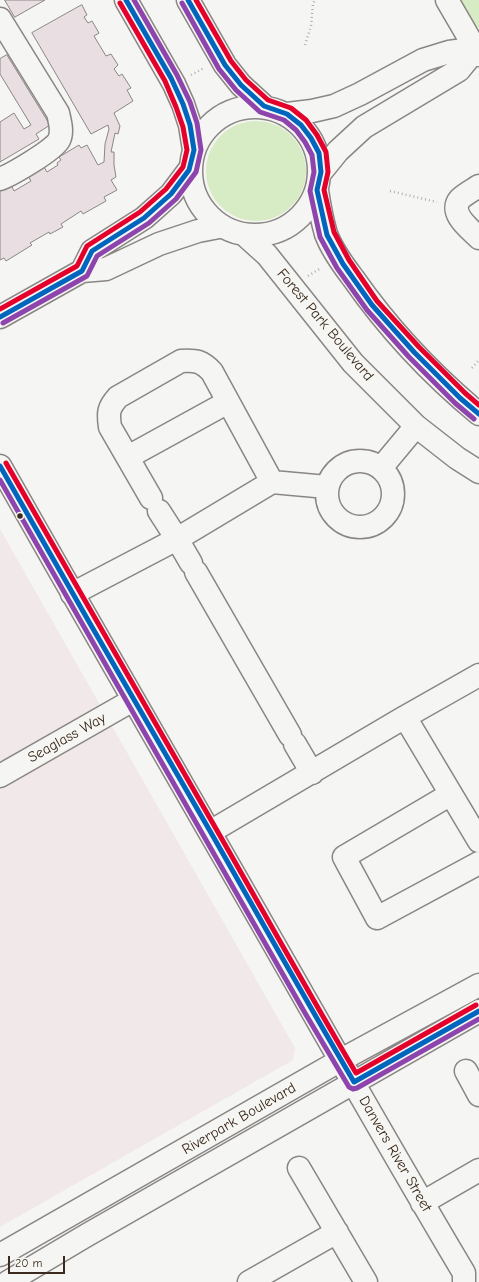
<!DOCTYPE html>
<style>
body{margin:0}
#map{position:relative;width:479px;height:1282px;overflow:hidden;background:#f5f5f3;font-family:"Comic Neue",sans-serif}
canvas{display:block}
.scale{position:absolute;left:8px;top:1256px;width:57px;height:18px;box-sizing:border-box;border:2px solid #3b2a1e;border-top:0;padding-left:5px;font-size:12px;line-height:14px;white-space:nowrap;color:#3b2a1e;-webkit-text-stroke:3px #f6f6f2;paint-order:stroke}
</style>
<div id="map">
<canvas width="479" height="1282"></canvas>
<div class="scale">20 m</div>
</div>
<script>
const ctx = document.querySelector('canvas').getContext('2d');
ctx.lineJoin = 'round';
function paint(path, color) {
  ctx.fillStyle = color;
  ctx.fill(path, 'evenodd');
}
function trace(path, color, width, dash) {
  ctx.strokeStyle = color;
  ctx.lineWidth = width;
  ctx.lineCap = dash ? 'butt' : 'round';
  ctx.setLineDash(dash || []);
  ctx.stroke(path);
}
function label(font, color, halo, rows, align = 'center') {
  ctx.font = font + ' "Comic Neue",sans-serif';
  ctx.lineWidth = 4;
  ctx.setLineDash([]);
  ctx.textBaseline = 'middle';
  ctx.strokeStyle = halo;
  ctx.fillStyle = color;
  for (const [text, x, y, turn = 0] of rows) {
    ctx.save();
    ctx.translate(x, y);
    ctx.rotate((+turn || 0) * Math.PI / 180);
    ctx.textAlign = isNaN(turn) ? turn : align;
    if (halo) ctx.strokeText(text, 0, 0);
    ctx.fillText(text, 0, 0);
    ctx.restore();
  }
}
const built = new Path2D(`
 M0 529 295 1048 293 1060 0 1227Z`);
const green = new Path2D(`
 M460 0H479V28L474 24Z
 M206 171a50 50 0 1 1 100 0a50 50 0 1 1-100 0Z`);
const building = new Path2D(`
 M5 0H45L15 17Z
 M82 5 87 15 84 17 88 23 92 21 99 33 94 36 106 56 111 54 118 65 114 69 119 76 122 74 131 88 127 90 133 101 114 113 120 126 118 134 115 133 111 152H114V165L116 177 111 180 117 190 104 197 106 201 83 214 81 211 61 224 63 227 50 234 49 232 30 243 32 245 6 261 4 258 0 260V191L11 185 14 191 31 181 28 176 44 167 47 172 58 165 57 163 61 160 59 157 79 145 81 148 87 145 98 165 104 162 105 144 109 129 108 125 91 134 32 33Z
 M7 55 50 125 36 134 39 139 0 162V122L14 113 24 129 31 125 0 74V59Z`);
const path = new Path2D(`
 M305 45 311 26 313 4 315 0
 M191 75 204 68
 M390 191 437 202
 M308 276 321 268
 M472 368 479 360`);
const minor = new Path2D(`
 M126 0 174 84 183 104 190 125 194 150
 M188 0 225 65 241 85 264 106
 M447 0 479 55
 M0 19 58 113C60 122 63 132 59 140 54 150 11 175 0 179
 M191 171a64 64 0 1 1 128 0a64 64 0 1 1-128 0Z
 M287 114 312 111 334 106 360 94 423 60 449 52 479 48
 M321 172 338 151 364 127 459 70 476 49
 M479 186C473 190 465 194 460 199 448 213 470 229 479 238
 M317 190C319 204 322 220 326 234 332 250 343 265 353 278 388 328 432 375 479 414
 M247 237 267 255 353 363 416 426 457 458 479 472
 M82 271 92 251 144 218 152 211 171 194 189 170
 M0 317 82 271 106 269 159 244 198 231 219 227
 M128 457 228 402
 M327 494a33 33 0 1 1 66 0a33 33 0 1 1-66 0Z
 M0 466C69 588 139 709 209 831 294 978 377 1127 464 1273V1282
 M381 468 416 426
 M272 482 327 487
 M151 498 110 427C108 413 108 408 118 397L181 361C196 360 202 361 212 372L272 482 177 539 159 511
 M196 572 290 735
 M72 594 177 539 191 563
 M405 717 479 675
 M295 744 312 773
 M0 776 133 700
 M451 794 344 857 377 918 479 863
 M210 832 405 717 479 841
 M466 1071 479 1095
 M299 1168 366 1282
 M422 1203 479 1170
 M0 1255 341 1060 479 985
 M8 1282 87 1235 479 1011
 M249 1282 337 1232`);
const bus1 = new Path2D(`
 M188 0 225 65 241 85 264 106 287 114 301 125 311 138 319 153 321 172 317 190 327 235 343 264 372 305 414 352 460 398 479 414
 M0 317 82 271 92 251 144 218 171 194 189 170 194 150 190 125 183 104 171 78 126 0
 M0 466C69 588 140 710 210 831 258 915 305 999 354 1082L479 1011`);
const bus2 = new Path2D(`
 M182 3 219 69 236 90 260 112 284 120 296 130 305 142 312 155 314 172 310 191 320 237 337 268 367 310 409 357 455 403 474 419
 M3 323 87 276 97 256 149 223 176 199 196 172 201 150 197 123 190 102 177 75 134 0
 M0 480 305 1013 349 1087 353 1089 357 1088 479 1019`);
const bus3 = new Path2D(`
 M196 0 231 61 246 80 268 100 291 108 306 120 317 135 326 152 328 172 324 190 334 232 349 260 377 301 419 347 465 393 479 405
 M0 309 77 266 87 246 140 212 166 189 183 167 187 150 183 127 176 107 165 81 120 3
 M6 463C75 585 145 706 215 827 262 909 308 992 356 1073L476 1005`);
const markers = [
 [20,516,3.5,"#3b2a1e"]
];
const streetNames = [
 ["Forest Park Boulevard",325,325,50],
 ["Seaglass Way",67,738,-29],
 ["Riverpark Boulevard",239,1119,-30],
 ["Danvers River Street",395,1154,60]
];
paint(built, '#f1e8e9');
paint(green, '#d7ecc5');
paint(building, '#e9dee2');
trace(building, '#8a8683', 1);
trace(minor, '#8a8683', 25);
trace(path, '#b2b0ae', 2.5, [1, 3]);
trace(minor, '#f5f5f3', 22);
trace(bus1, '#0065bd', 5);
trace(bus2, '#8e44ad', 5);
trace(bus3, '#e4002b', 5);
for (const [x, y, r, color] of markers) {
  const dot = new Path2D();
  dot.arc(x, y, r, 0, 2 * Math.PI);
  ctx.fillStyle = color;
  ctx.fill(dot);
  trace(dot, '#f6f6f2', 1.5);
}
label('15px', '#3b2a1e', '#f6f6f2', streetNames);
</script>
